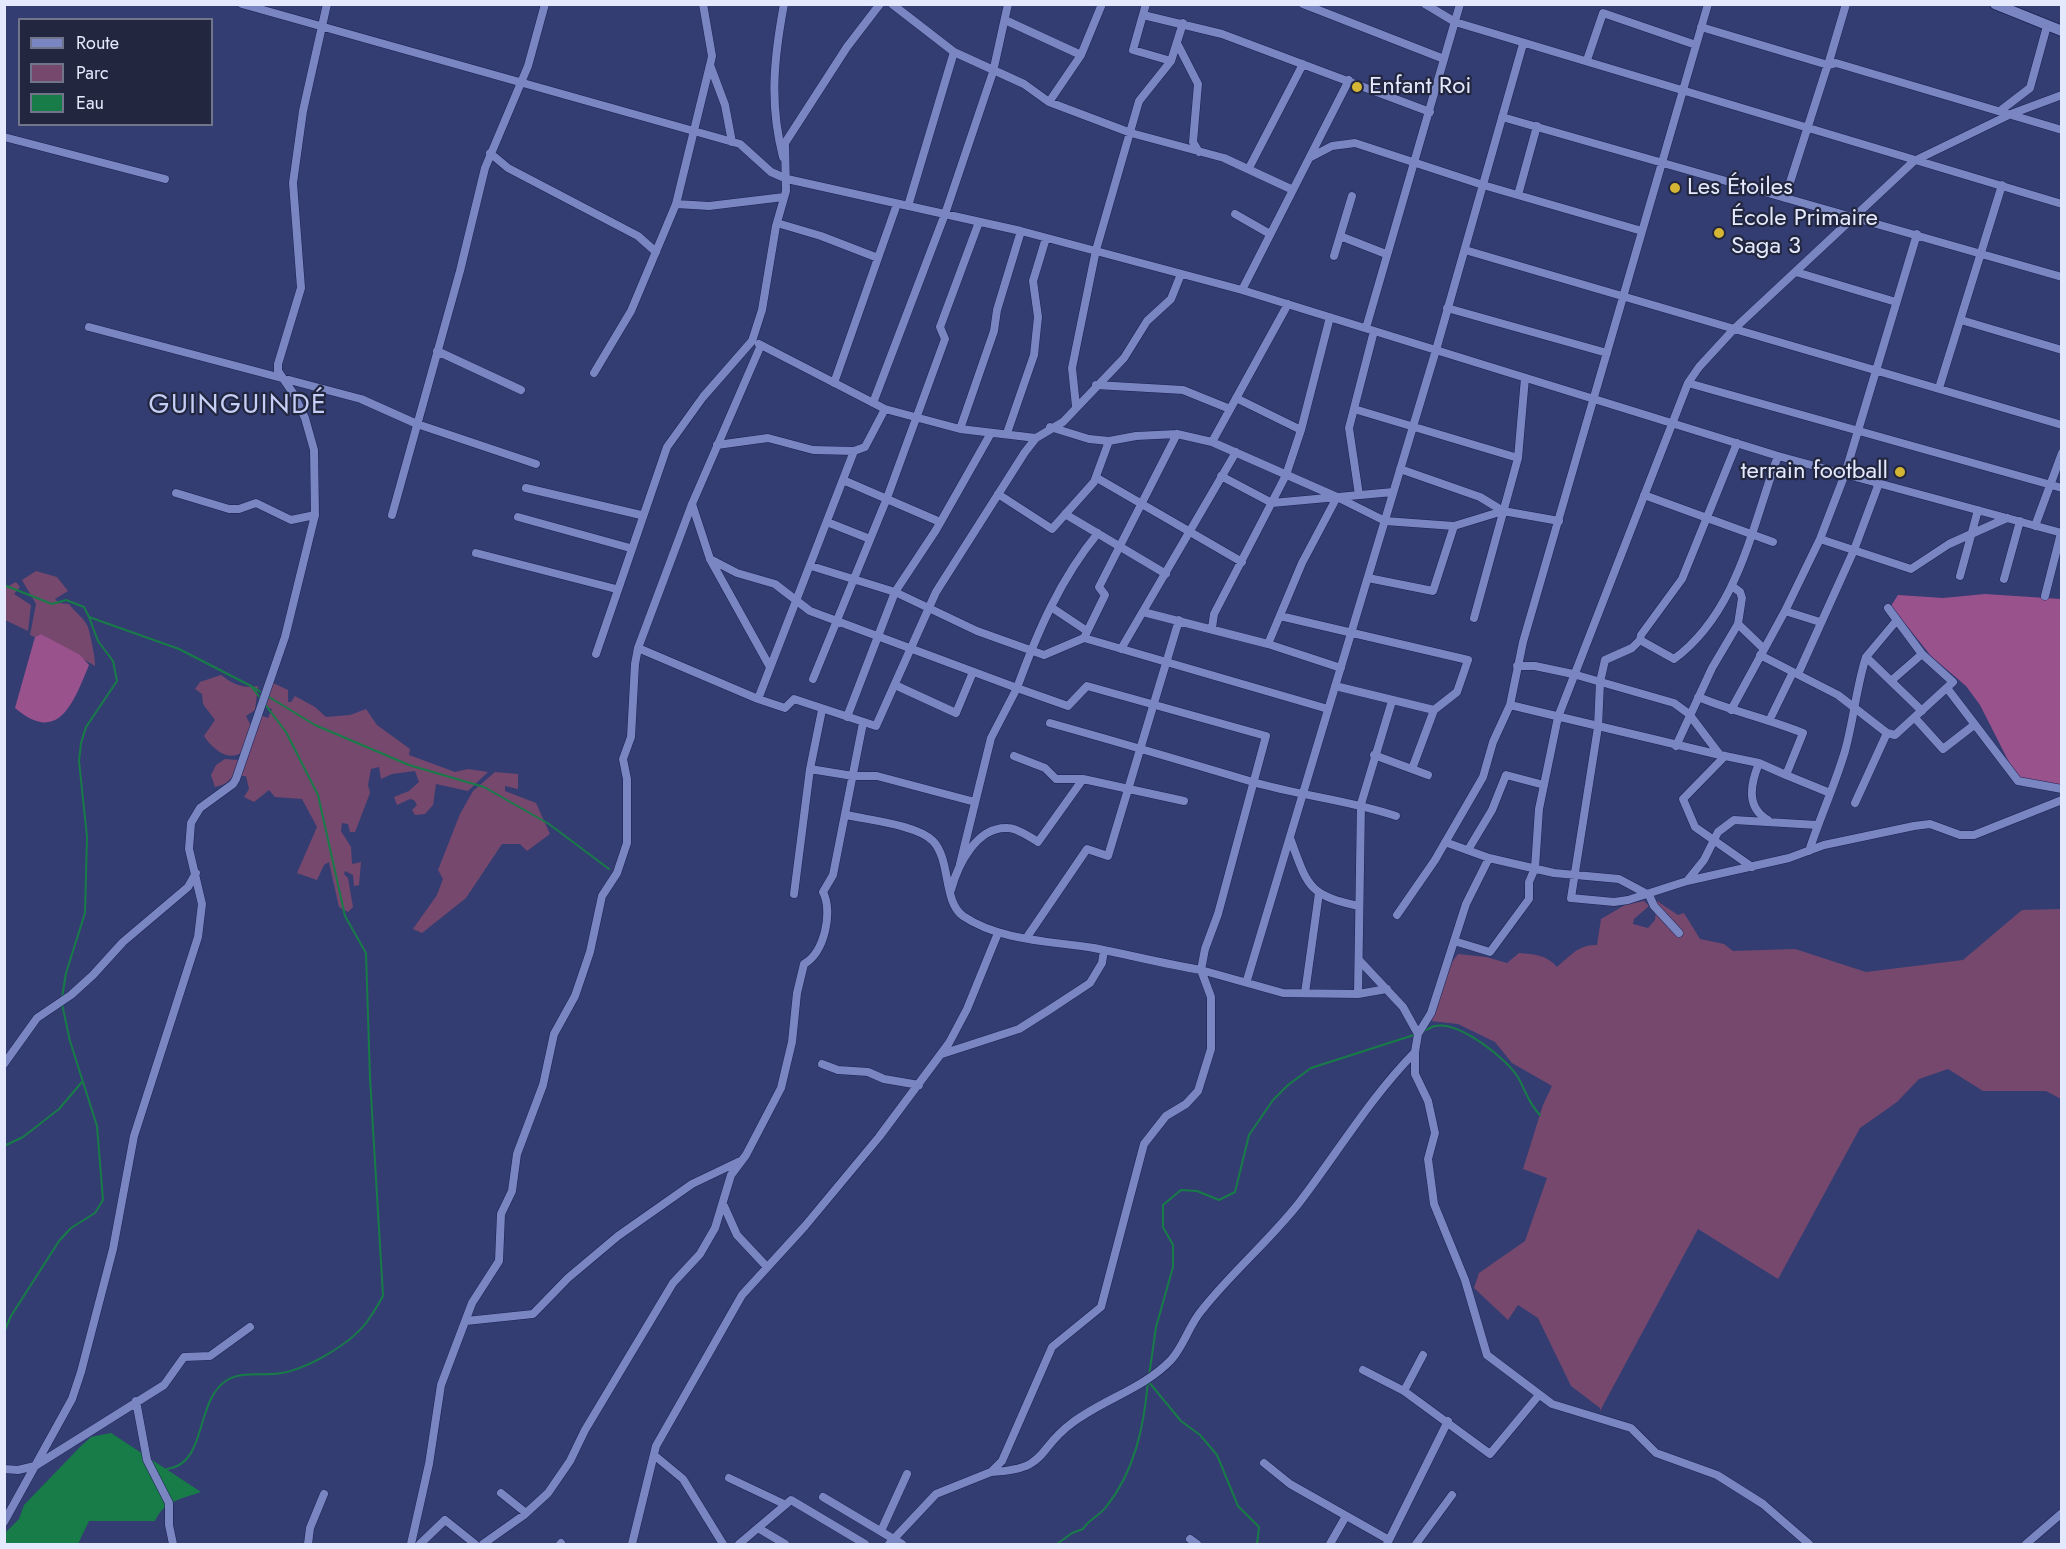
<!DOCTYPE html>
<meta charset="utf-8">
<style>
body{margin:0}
#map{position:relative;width:2066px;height:1549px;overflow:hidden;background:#343d72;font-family:Jost,sans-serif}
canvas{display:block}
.frame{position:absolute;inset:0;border:6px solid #e4e9fd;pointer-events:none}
.legend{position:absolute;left:18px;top:18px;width:195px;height:108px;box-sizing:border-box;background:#22273f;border:2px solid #70758b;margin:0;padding:8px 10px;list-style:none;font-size:18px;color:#e4e9fd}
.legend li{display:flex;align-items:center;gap:12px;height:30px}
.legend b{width:30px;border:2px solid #70758b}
</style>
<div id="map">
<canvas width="2066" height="1549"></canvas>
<div class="frame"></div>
<ul class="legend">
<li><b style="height:8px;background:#7986c1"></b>Route</li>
<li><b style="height:16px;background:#76486d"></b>Parc</li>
<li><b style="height:16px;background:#187c48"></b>Eau</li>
</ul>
</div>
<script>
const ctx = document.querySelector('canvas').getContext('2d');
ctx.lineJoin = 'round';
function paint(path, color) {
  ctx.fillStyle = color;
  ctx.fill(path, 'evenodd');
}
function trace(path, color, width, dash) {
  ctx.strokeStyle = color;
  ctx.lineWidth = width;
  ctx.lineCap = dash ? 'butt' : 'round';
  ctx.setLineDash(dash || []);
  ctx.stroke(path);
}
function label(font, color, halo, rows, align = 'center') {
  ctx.font = font + ' Jost,sans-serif';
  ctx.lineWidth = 4.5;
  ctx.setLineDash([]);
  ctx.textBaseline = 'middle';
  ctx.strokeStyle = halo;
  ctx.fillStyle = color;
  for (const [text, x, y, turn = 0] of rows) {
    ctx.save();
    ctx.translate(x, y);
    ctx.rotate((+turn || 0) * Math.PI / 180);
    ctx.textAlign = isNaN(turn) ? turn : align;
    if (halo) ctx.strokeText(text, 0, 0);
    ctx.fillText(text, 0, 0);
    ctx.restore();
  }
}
const green = new Path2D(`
 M36 571 57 577 68 591 55 599 59 603 69 604C74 611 85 619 88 627 90 634 96 660 95 666L41 634 35 637 30 635 36 604 22 580Z
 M16 582 20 587 14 594 31 605 28 631 5 620V588Z
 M221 675C233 684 243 689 258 686L255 710 246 716 251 726 242 752C228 763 212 748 204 736L215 720 203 704 202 694 195 689 200 682Z
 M273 683 288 690V702H291L295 696 315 707 326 717 350 715 366 709 377 725 410 749 409 755 455 772 468 769 488 772 468 791 436 784 433 805 425 814 415 815 412 810 417 805 414 800 410 799 397 805 394 797 409 791 419 782 415 771 392 774 381 779 379 767 371 769 368 785 370 793 355 832H350L348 824 342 823 341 831 351 847 352 864 361 862 359 885 354 886 353 875 345 871 344 874 348 878 353 907 348 912 339 907 329 862 324 865 317 880 297 873 317 827 302 799 275 797 269 790 254 802 244 797 249 789 246 776H241L260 715 268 718 272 709 264 706Z
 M225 759 239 760C234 775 231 784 215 787L211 775 216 765Z
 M495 772 518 774V789L505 786V791L536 803 550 834 527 851 520 844H502L466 898 422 933 413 929 437 895 443 879 438 870 460 814 473 791Z
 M1644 901 1649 906 1634 919 1633 924 1648 928 1655 920 1657 901 1678 915 1684 913 1700 939 1724 944 1733 951 1795 949 1866 972 1963 960 2022 910 2061 909V1099L2046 1091H1983L1948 1069 1919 1079 1897 1102 1860 1128 1778 1279 1698 1229 1600 1411V1408L1571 1386 1538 1318 1518 1305 1508 1320 1474 1288 1479 1273 1525 1241 1547 1178 1523 1169 1543 1105 1552 1086 1512 1063 1495 1042 1458 1024 1431 1021C1436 1000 1445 970 1458 954L1486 957 1507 963 1519 953C1534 954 1547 955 1557 967 1570 956 1579 944 1597 945L1601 919 1625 905Z`);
const forest = new Path2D(`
 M1985 594 2061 599V785L2020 778 2011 766 1980 705 1966 686 1931 656 1891 606 1898 595 1943 598Z
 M41 634 80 655 89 665C74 701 59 746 15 708L35 637Z`);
const water = new Path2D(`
 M111 1433 201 1492C181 1499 164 1501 155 1521H89L78 1544H5V1533L19 1519 24 1505 80 1447 91 1437Z`);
const stream = new Path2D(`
 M4 585 52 604 66 600 84 607 89 617 179 649 251 686 315 725 409 765 484 787 549 824 609 869
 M251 686 261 699
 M62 998 66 973 85 913 87 837 79 761 81 743 86 727 117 681 113 661 98 641 89 617
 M1422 1032C1426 1030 1431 1027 1435 1026 1459 1021 1508 1059 1519 1079 1526 1092 1529 1104 1540 1115
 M4 1146 23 1137 59 1109 82 1082
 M4 1332 11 1316 59 1241 71 1228 95 1213 103 1200 97 1126 70 1041 62 1004
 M1149 1376 1156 1327 1173 1267V1245L1163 1227V1205L1181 1190 1197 1191 1219 1200 1235 1192 1249 1135 1273 1100 1288 1085 1311 1068 1417 1034
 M1148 1381 1181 1421 1200 1435 1217 1455 1238 1506 1259 1527 1257 1544
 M167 1469C208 1464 194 1401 227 1380 240 1372 257 1375 272 1374 301 1373 348 1346 366 1323 372 1315 378 1305 383 1296L370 1078 366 953 345 916 318 795 286 732 264 703
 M1057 1544 1072 1533 1083 1529C1089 1519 1099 1516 1106 1507 1135 1471 1144 1426 1148 1381`);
const minor = new Path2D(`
 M242 4 740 144 771 172 787 179 1021 231 1242 290 1778 456 2062 533
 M703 4 712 56 710 65 725 105 732 142
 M892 4 954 52 1024 84 1049 102 1131 133 1224 158 1293 190
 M1146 4 1133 50 1171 61
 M1303 4 1444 59
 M1425 4 1455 22 2062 204
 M1143 15 1222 34 1430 112
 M1005 20 1081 55
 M1701 27 1828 65 1846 4
 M1178 45 1198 84 1193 142 1199 152
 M1587 60 1603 13 1696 45
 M1049 102 1081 55 1102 4
 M2000 111 2030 88 2047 26
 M1502 117 2062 277
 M4 137 165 179
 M490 153 508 168 638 236 656 252
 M783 157C769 103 774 58 784 4
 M1311 157 1332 146 1355 143 1483 185 1642 231
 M1249 168 1303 64
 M1518 195 1537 126
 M1785 198 1826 70 1828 65 1836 63 2062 130
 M676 204 709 206 784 197
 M908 206 954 52
 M1235 214 1270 234
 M777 223 821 236 878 258
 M1340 236 1386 254
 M1465 250 2062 425
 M1334 256 1352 196
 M1796 272 1896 302
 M1242 290 1349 80
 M1447 308 1607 353
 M1961 320 2062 350
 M89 327 361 399 417 424 536 464
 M1366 328 1460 4
 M759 344 885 409 960 429 1036 438
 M437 351 521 390
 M594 373 631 311 676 204 710 65
 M834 383 897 204
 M1688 383 2062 488
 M1096 385 1183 390 1230 409
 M1939 388 2002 185
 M1236 398 1301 430
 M873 403 945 214 993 72 1008 4
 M1076 406 1072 368 1096 250 1139 101 1171 61 1183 23
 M1354 409 1518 458
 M1050 427 1089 439 1109 441 1136 436 1177 434 1212 442 1337 497 1385 521 1454 526 1503 511 1559 521
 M960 429 994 331 997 310 1021 231
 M1007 433 1034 355 1038 317 1033 281 1046 238
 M1212 442 1288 304
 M1737 443 1682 579 1641 635 1640 640 1674 659C1738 612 1752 526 1778 456
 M717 445 768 438 813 450 854 451 865 447 885 409
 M1400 469 1480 497 1503 511
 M1221 476 1272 503 1393 492
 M1097 478 1242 562
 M843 480 940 522
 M526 488 641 515
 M176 493 229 509H239L256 503 291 520 315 515
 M998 494 1052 529 1094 482 1109 441
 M1359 495 1349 428 1374 331
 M1644 495 1773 542
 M692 504 710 559 770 667
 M1065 514 1166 574
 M392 515 460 271 485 168 528 66 545 4
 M518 517 630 548
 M827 522 870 539
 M2035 526 2062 453
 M1820 539 1911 569 1949 544 2007 518
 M476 553 616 589
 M710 559 737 573 775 584 810 611 1017 688C1037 633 1060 579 1098 533
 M811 566 895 592 977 631 1044 655 1084 638 1328 709
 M1960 576 1978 510
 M1368 578 1433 591 1454 526
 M2004 579 2020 521
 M2045 596 2061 533
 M1051 607 1087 631
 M1785 611 1820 622
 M1143 612 1268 644 1341 668
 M1280 616 1468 660 1457 692 1434 710 1335 686
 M1474 618 1518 458 1525 378
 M1897 620 1866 657 1922 711
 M1738 624 1764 649
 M1212 628 1214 614 1286 475 1301 430 1330 317
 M1084 638 1105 595 1099 587 1177 434
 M1640 640 1632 648 1605 660 1600 682 1598 727 1571 898 1614 902 1628 900 1687 881 1789 858 1824 845 1914 826 1930 824 1960 835H1974L2062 800
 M1268 644 1302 563 1337 497
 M638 648 758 699 785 708 794 699 876 726 936 592 1025 452 1036 438 1063 422 1124 358 1147 321 1171 299 1181 274
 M1121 649 1236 452
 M596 654 667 447 703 397 752 341 762 310 776 226 786 191 785 143 847 47 880 4
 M1760 655 1793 672 1770 719
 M1517 666H1535L1573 674 1674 703 1689 714 1720 755 1759 763 1786 775
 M1793 672 1838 695 1887 733 1895 735 1953 682 1922 654 1888 608
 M1798 674 1854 550 1879 483
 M813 679 887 498 945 339 940 327 979 222
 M1891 681 1922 654
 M895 685 956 713 973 672
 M1947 688 2018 781 2062 789
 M1698 697C1732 711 1768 719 1803 733L1786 775 1830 793
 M758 699 854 451
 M1510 705 1720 755
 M1731 710 1785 611 1820 539 1845 474 1917 234
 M847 717 895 592 936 530 991 433
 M1915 718 1943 749 1974 725
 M1050 723C1118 742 1186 762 1253 782 1301 796 1349 800 1396 816
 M1676 746 1712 668 1738 624 1742 598 1740 592 1732 586
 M1374 755 1428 775
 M1014 756 1045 768 1056 779H1083L1184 801
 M1725 756 1683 799 1695 827 1752 867
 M1759 763C1751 783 1745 807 1768 820
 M810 769 853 776H877L975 802
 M1412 769 1434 710
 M1855 803 1887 733
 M847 815C868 820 918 825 933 841 951 860 943 902 963 916 1000 941 1051 941 1094 948 1130 955 1165 964 1201 970L1205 949 1218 914 1266 736 1087 686 1068 706 1017 688 991 738 960 864
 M1290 838C1308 886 1307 895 1359 906
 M1445 842 1489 858 1554 873 1619 879 1649 895 1654 906 1679 933
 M1468 850 1492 810 1506 775 1544 785
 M1809 851C1820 817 1835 785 1845 751 1854 719 1856 688 1866 657
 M1489 858 1466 904 1431 1013 1418 1034 1415 1052V1074L1428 1101 1435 1133 1428 1159 1434 1204 1465 1280 1487 1355 1552 1404 1631 1428 1656 1453 1717 1475 1763 1504 1809 1544
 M1687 881 1704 860 1718 832 1734 820 1817 825
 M951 890C958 864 977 826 1008 828 1017 828 1030 837 1038 842L1083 779
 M794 894 810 769 822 710
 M1397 915 1435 860 1483 777 1493 742 1510 705 1523 642 1708 4
 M1027 937 1087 849 1108 856 1179 620
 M1454 941 1490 952 1529 899V882L1535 868 1539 809 1558 717 1688 383 1699 367 1734 329 1914 161 2011 114 2062 95
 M1359 960 1403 1007 1418 1034
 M1201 970 1283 993 1358 994 1387 989
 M1247 980 1436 350 1523 44
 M1305 993 1319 893
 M1358 994 1361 804 1392 701
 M942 1054 1019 1029 1049 1010 1090 983 1102 963 1104 950
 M4 1064 37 1018 71 995 93 975 123 942 188 887 196 873
 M822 1064 838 1070 868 1072 884 1079 919 1085
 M724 1206 737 1235 767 1267
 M466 1321 533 1314 568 1278 618 1236 692 1184 738 1162
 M1363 1370 1404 1391 1490 1454 1539 1395
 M1404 1391 1423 1355
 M136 1401 147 1460 169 1503V1525L173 1544
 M654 1455 683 1479 723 1544
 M1264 1463 1290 1484 1389 1540
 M4 1469 18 1470 35 1466 164 1385 184 1357 210 1356 250 1327
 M991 1472C1050 1469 1035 1450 1072 1423 1104 1399 1143 1389 1171 1360 1184 1346 1189 1325 1202 1310 1232 1272 1269 1241 1299 1203 1338 1152 1370 1098 1415 1052
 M729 1478 784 1504
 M501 1493 526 1513
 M823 1497 902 1544
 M4 1522 72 1399 81 1372 113 1249 134 1136 198 937 202 904 189 849 191 823 200 808 233 784 236 779 285 637 315 515 314 450 305 418 293 393 278 371V364L301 288 293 183 303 111 327 4
 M758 1528 785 1544
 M881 1531 907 1474
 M1190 1539 1197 1544
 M308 1544 310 1528 324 1494
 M411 1544 429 1464 441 1385 472 1303 499 1261 501 1214 512 1191 517 1154 543 1085 554 1034 575 996 590 952 602 896 617 873 627 843V779L623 759 631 737 635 664 638 648 692 504 761 345
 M420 1544 445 1520 475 1544
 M483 1544 524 1515 548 1493 570 1461 585 1430 673 1283 700 1254 715 1228 731 1175 746 1155 781 1088 792 1042 797 993 804 964C825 952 833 911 823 892L833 875 863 723
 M560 1544 561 1543
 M632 1544 656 1446 742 1295 805 1226 879 1137 949 1043 967 1009 998 933
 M739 1544 791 1500 865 1544
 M889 1544 936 1494 991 1472 1002 1461 1052 1347 1101 1307 1144 1144 1166 1116 1186 1104 1198 1091 1211 1049V997L1201 970
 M1330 1544 1346 1516
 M1387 1544 1448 1421
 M1416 1544 1452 1495
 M2026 1544 2062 1513`);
const secondary = new Path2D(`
 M1995 4 2062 31`);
const markers = [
 [1357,87,6,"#d5b534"],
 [1675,188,6,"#d5b534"],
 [1719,233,6,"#d5b534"],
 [1900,472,6,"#d5b534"]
];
const poiNames = [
 ["Enfant Roi",1369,87],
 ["Les Étoiles",1687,188],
 ["École Primaire",1731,219],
 ["Saga 3",1731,247],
 ["terrain football",1888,472,"right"]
];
const quarterNames = [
 ["GUINGUINDÉ",238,406]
];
paint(green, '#76486d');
paint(forest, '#99528c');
paint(water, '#187c48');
trace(stream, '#187c48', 2);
trace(minor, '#1d2254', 9);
trace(secondary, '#1d2254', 12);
trace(minor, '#7986c1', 8);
trace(secondary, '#7986c1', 10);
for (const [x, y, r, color] of markers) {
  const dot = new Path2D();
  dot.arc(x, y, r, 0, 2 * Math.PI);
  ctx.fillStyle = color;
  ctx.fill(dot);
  trace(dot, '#22273f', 2);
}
label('24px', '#e4e9fd', '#22273f', poiNames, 'left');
ctx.letterSpacing = '1.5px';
label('27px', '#c5cef4', '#22273f', quarterNames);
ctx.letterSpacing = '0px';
</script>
